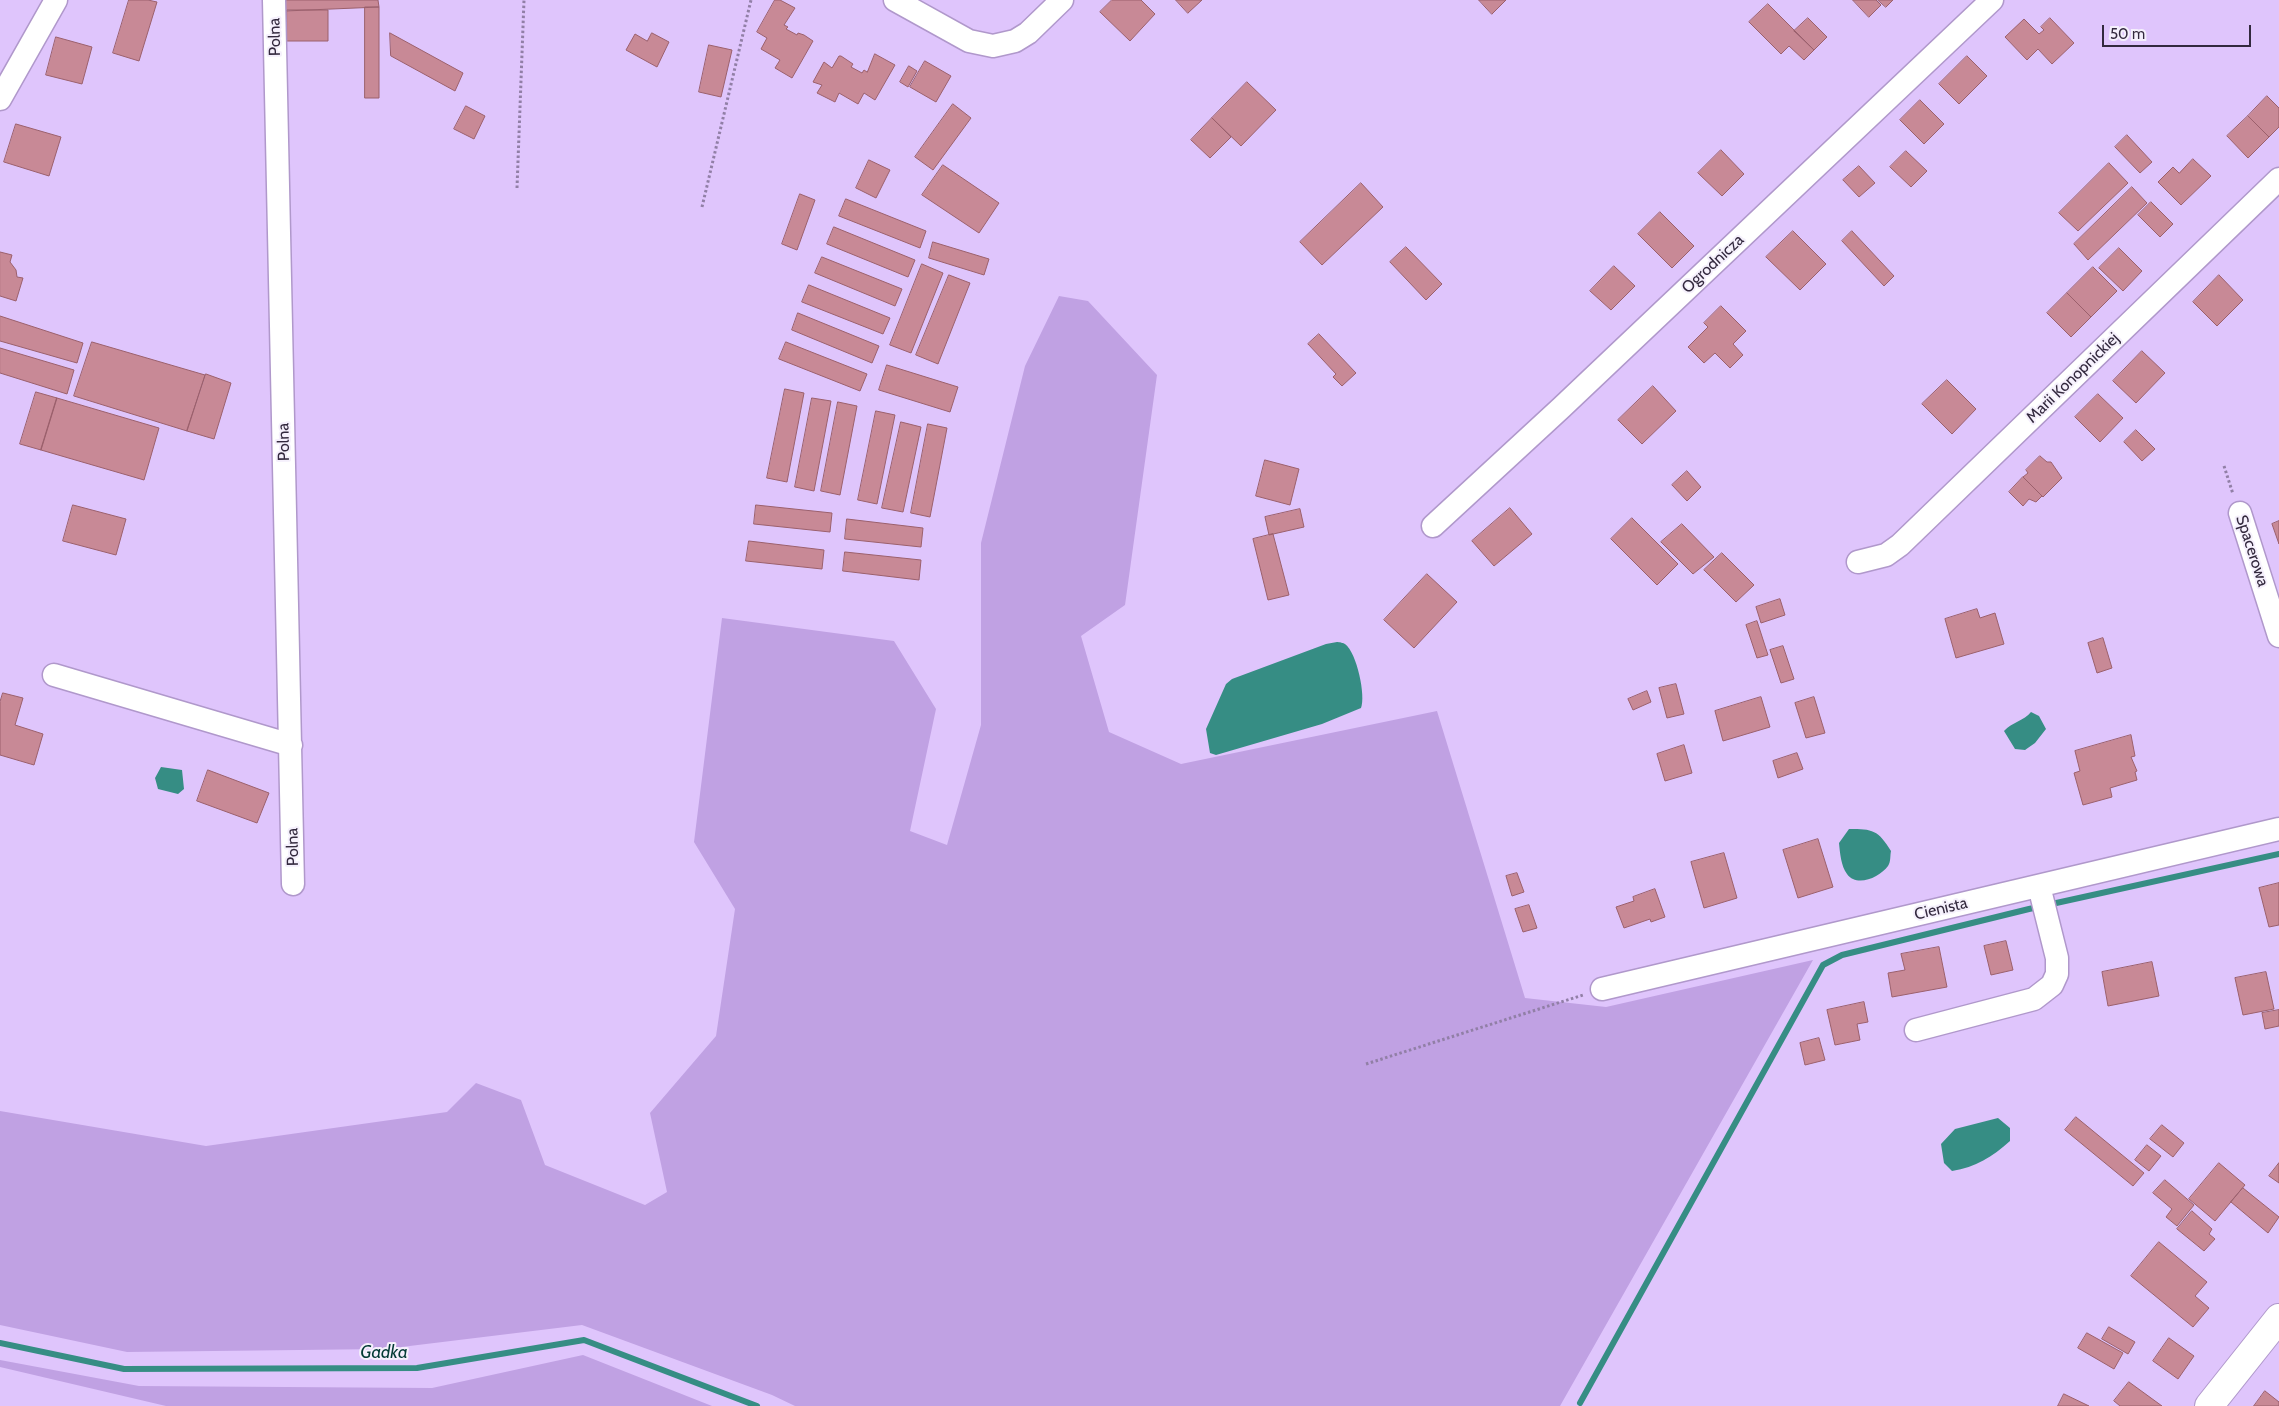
<!DOCTYPE html>
<style>
body{margin:0}
#map{position:relative;width:2279px;height:1406px;overflow:hidden;background:#dfc5fc;font-family:Cabin,sans-serif}
canvas{display:block}
.scale{position:absolute;left:2102px;top:25px;width:149px;height:22px;box-sizing:border-box;border:2px solid #33293e;border-top:0;padding-left:6px;font-size:15px;line-height:18px;white-space:nowrap;color:#33293e;-webkit-text-stroke:4px #f5f0fc;paint-order:stroke}
</style>
<div id="map">
<canvas width="2279" height="1406"></canvas>
<div class="scale">50 m</div>
</div>
<script>
const ctx = document.querySelector('canvas').getContext('2d');
ctx.lineJoin = 'round';
function paint(path, color) {
  ctx.fillStyle = color;
  ctx.fill(path, 'evenodd');
}
function trace(path, color, width, dash) {
  ctx.strokeStyle = color;
  ctx.lineWidth = width;
  ctx.lineCap = dash ? 'butt' : 'round';
  ctx.setLineDash(dash || []);
  ctx.stroke(path);
}
function label(font, color, halo, rows, align = 'center') {
  ctx.font = font + ' Cabin,sans-serif';
  ctx.lineWidth = 4;
  ctx.setLineDash([]);
  ctx.textBaseline = 'middle';
  ctx.strokeStyle = halo;
  ctx.fillStyle = color;
  for (const [text, x, y, turn = 0] of rows) {
    ctx.save();
    ctx.translate(x, y);
    ctx.rotate((+turn || 0) * Math.PI / 180);
    ctx.textAlign = isNaN(turn) ? turn : align;
    if (halo) ctx.strokeText(text, 0, 0);
    ctx.fillText(text, 0, 0);
    ctx.restore();
  }
}
const green = new Path2D(`
 M1059 296 1088 301 1157 375 1125 605 1081 636 1109 732 1181 764 1437 711 1525 998 1606 1007 1813 960 1560 1406H795L772 1395 582 1325 385 1349 127 1352 0 1325V1111L206 1146 447 1112 476 1083 521 1100 545 1165 645 1205 667 1192 650 1113 716 1036 735 909 694 842 722 618 894 641 936 709 910 831 947 845 981 725V543L1025 366Z
 M583 1355 712 1406H166L0 1367V1360L139 1386 432 1388Z`);
const water = new Path2D(`
 M1337 642C1339 642 1344 643 1345 644 1357 653 1366 696 1361 708L1322 724 1216 755 1210 753 1206 729 1226 684 1232 679 1326 644Z
 M2031 712 2039 716 2046 729 2035 743 2025 750 2015 749 2004 731C2012 722 2024 721 2031 712Z
 M161 767 182 770 184 789 178 794 158 789 155 778Z
 M1849 829C1873 829 1878 830 1891 851 1890 855 1891 862 1888 866 1880 877 1857 888 1847 874 1841 866 1840 853 1839 843Z
 M1998 1118 2010 1128V1141C1992 1157 1976 1167 1952 1171L1944 1163 1941 1144 1955 1129Z`);
const stream = new Path2D(`
 M0 1343 124 1369 417 1368 584 1340 757 1406
 M1580 1403 1823 965 1842 955 2029 909 2279 854`);
const building = new Path2D(`
 M129 0H148L157 2 139 61 113 53Z
 M285 0H378L379 7 285 11Z
 M775 0H780L795 8 784 25 788 27 786 29 797 35 798 33 804 35 813 41 792 78 775 68 780 60 761 49 767 38 757 32Z
 M1112 0H1141L1155 14 1130 41 1100 12Z
 M1176 0H1202L1188 13Z
 M1479 0H1506L1492 14Z
 M1853 0H1876L1881 5 1869 17Z
 M1878 0H1893L1886 7Z
 M1768 4 1814 50 1804 60 1789 46 1781 54 1749 22Z
 M365 7H379V98H365Z
 M287 10H328V41H287Z
 M1808 18 1827 37 1814 50 1794 31Z
 M2050 18 2074 43 2052 64 2038 49 2027 60 2005 37 2024 19 2039 34 2044 30 2041 27Z
 M390 33 463 73 455 91 391 56Z
 M652 33 669 42 657 67 626 50 635 34 647 41Z
 M56 37 92 47 82 84 46 75Z
 M709 45 732 50 721 97 699 92Z
 M875 54 895 65 875 100 864 93 858 104 839 93 835 102 817 93 822 85 813 82 824 62 832 68 839 56H841L853 64 851 67 862 73 864 70 867 72Z
 M1967 56 1987 76 1959 104 1939 84Z
 M925 61 951 76 936 102 910 87Z
 M909 66 917 71 908 87 900 82Z
 M1247 82 1276 110 1241 146 1212 118Z
 M2267 96 2279 108V127L2269 137 2248 116Z
 M1920 100 1944 124 1924 144 1900 120Z
 M953 104 971 118 933 170 915 157Z
 M466 106 485 116 474 139 454 129Z
 M2248 116 2269 137 2248 158 2227 136Z
 M1212 118 1231 137 1210 158 1191 140Z
 M16 124 61 137 49 176 4 162Z
 M2127 135 2152 162 2140 173 2115 147Z
 M1721 150 1744 174 1722 196 1698 173Z
 M1906 151 1927 171 1911 187 1890 167Z
 M2193 159 2211 176 2181 205 2158 182 2173 167 2179 173Z
 M869 160 890 170 876 198 856 188Z
 M2109 163 2128 183 2078 231 2059 213Z
 M943 165 999 203 979 233 922 195Z
 M1859 166 1875 183 1859 197 1843 180Z
 M1361 183 1383 207 1322 265 1300 242Z
 M2132 187 2147 203 2088 260 2074 244Z
 M800 194 815 200 797 250 782 244Z
 M846 199 926 231 920 248 839 216Z
 M2151 202 2173 224 2160 237 2138 215Z
 M1660 212 1694 246 1672 268 1638 234Z
 M834 227 915 260 908 277 827 244Z
 M1793 231 1826 264 1800 290 1766 257Z
 M1852 231 1894 276 1884 286 1842 241Z
 M933 242 989 259 984 275 929 258Z
 M1406 247 1442 284 1426 300 1390 262Z
 M2119 248 2142 271 2123 291 2099 268Z
 M0 252 12 255 10 262 16 270 17 277 23 278 16 301 0 296Z
 M822 257 902 289 895 306 815 273Z
 M922 264 943 273 911 353 890 345Z
 M1614 266 1635 286 1611 310 1590 291Z
 M2093 267 2117 291 2091 317 2067 293Z
 M949 275 970 283 938 364 916 355Z
 M2219 275 2243 300 2217 326 2193 302Z
 M809 285 890 318 883 334 802 302Z
 M2067 293 2091 317 2071 337 2047 313Z
 M1721 306 1746 331 1733 344 1743 355 1730 368 1715 353 1704 363 1688 347 1708 327 1704 323Z
 M798 313 879 346 872 363 792 330Z
 M0 316 83 343 77 363 0 341Z
 M1319 334 1356 373 1342 386 1333 377 1336 374 1308 344Z
 M92 342 205 375 187 431 74 396Z
 M786 342 867 374 860 391 779 359Z
 M0 348 74 370 67 394 0 373Z
 M2142 351 2165 373 2136 403 2113 381Z
 M887 365 958 387 950 412 879 390Z
 M206 374 231 383 214 439 187 431Z
 M1947 380 1976 409 1952 434 1922 404Z
 M1653 386 1676 411 1642 444 1618 420Z
 M785 389 804 393 787 482 767 478Z
 M36 392 57 398 41 450 20 444Z
 M2098 394 2123 418 2100 442 2075 417Z
 M57 398 159 428 144 480 41 450Z
 M812 398 831 401 814 491 795 487Z
 M838 402 857 406 840 495 821 491Z
 M876 411 895 415 877 504 858 500Z
 M901 422 921 427 903 512 882 508Z
 M928 424 947 428 930 517 911 513Z
 M2136 430 2155 449 2142 461 2124 442Z
 M2040 456 2047 462H2051L2062 478 2043 497 2023 477 2028 473 2026 470Z
 M1265 460 1299 469 1290 505 1256 496Z
 M1687 471 1701 487 1687 501 1672 485Z
 M2023 477 2042 496 2036 502 2029 499 2023 506 2009 492Z
 M73 505 126 519 116 555 63 541Z
 M756 505 832 513 830 532 754 524Z
 M1510 508 1532 534 1494 566 1472 541Z
 M1300 509 1304 527 1269 535 1265 517Z
 M1632 518 1678 564 1657 585 1611 539Z
 M847 519 923 528 921 547 845 539Z
 M2279 521V544L2272 524Z
 M1682 524 1714 557 1693 574 1661 542Z
 M1273 534 1289 595 1268 600 1253 539Z
 M749 541 824 550 822 569 746 561Z
 M845 552 921 560 919 580 843 571Z
 M1722 553 1754 585 1736 602 1704 570Z
 M1427 574 1457 602 1414 648 1384 620Z
 M1780 599 1785 615 1761 623 1756 607Z
 M1977 609 1980 618 1995 613 2004 644 1956 658 1945 619Z
 M1757 621 1768 655 1757 658 1746 625Z
 M2103 638 2112 668 2097 673 2088 643Z
 M1783 646 1794 679 1781 683 1770 650Z
 M1676 684 1684 714 1667 718 1659 688Z
 M1647 691 1651 702 1633 710 1628 699Z
 M3 693 23 698 15 725 43 734 34 765 0 755V702Z
 M1761 697 1770 727 1723 741 1715 711Z
 M1814 697 1825 733 1806 738 1795 703Z
 M2131 735 2135 756 2131 757 2137 771 2135 772 2137 780 2110 788 2112 797 2083 805 2074 773 2080 771 2075 751Z
 M1684 745 1692 773 1665 781 1657 754Z
 M1797 753 1803 769 1778 778 1773 761Z
 M208 770 269 793 257 823 197 801Z
 M1818 839 1833 887 1798 898 1783 850Z
 M1724 853 1737 898 1704 908 1691 862Z
 M1517 873 1524 892 1512 896 1506 876Z
 M2279 883V925L2269 927 2259 888Z
 M1655 889 1665 917 1651 922 1650 919 1624 928 1616 907 1634 901 1633 897Z
 M1529 905 1537 928 1523 932 1515 909Z
 M2006 941 2013 970 1991 975 1984 946Z
 M1939 947 1947 987 1892 997 1888 973 1905 970 1901 954Z
 M2152 962 2159 996 2108 1006 2102 972Z
 M2266 972 2274 1009 2243 1015 2235 978Z
 M1864 1002 1868 1022 1857 1024 1860 1040 1835 1045 1827 1010Z
 M2279 1010V1026L2265 1029 2262 1013Z
 M1819 1038 1825 1060 1805 1065 1800 1043Z
 M2076 1117 2144 1173 2133 1186 2065 1130Z
 M2162 1125 2184 1143 2173 1157 2150 1139Z
 M2147 1145 2161 1156 2149 1171 2135 1160Z
 M2219 1163 2245 1185 2215 1221 2189 1199Z
 M2279 1163V1183L2269 1176Z
 M2165 1180 2194 1205 2177 1226 2166 1217 2172 1209 2153 1193Z
 M2243 1188 2279 1217 2268 1233 2231 1202Z
 M2192 1211 2212 1229 2209 1234 2215 1239 2204 1251 2177 1229Z
 M2159 1242 2207 1282 2195 1296 2209 1308 2193 1327 2131 1276Z
 M2109 1327 2135 1342 2128 1354 2102 1339Z
 M2087 1333 2123 1353 2114 1369 2078 1348Z
 M2169 1338 2194 1356 2178 1379 2153 1361Z
 M2129 1382 2162 1406H2120L2114 1401Z
 M2265 1391 2279 1402V1406H2254Z
 M2064 1394 2089 1406H2058Z`);
const path = new Path2D(`
 M517 188 524 0
 M702 207 751 0
 M2224 466 2233 494
 M1366 1064 1583 995`);
const street = new Path2D(`
 M274 0 293 884
 M895 0 969 41 993 46 1015 41 1028 33 1062 0
 M0 99 56 0
 M2240 513 2279 636
 M1433 526 1561 408 1992 0
 M1858 562 1886 555 1900 545 2279 179
 M54 675 291 745
 M1602 989 2279 829
 M1916 1030 2034 999 2052 985 2057 974V958L2039 886`);
const secondary = new Path2D(`
 M2209 1406 2279 1318`);
const streetNames = [
 ["Polna",275,37,-91],
 ["Ogrodnicza",1713,264,-43],
 ["Marii Konopnickiej",2073,378,-44],
 ["Polna",284,442,-91],
 ["Spacerowa",2252,551,72],
 ["Polna",293,847,-91],
 ["Cienista",1941,909,-13]
];
const waterNames = [
 ["Gadka",384,1353]
];
paint(green, '#c0a1e3');
paint(water, '#368d84');
trace(stream, '#368d84', 6);
paint(building, '#c88996');
trace(building, '#9b606c', 1);
trace(street, '#b098cb', 25);
trace(secondary, '#b098cb', 30);
trace(path, '#917fa6', 3, [2.5, 2.5]);
trace(street, '#fff', 22);
trace(secondary, '#fff', 28);
label('16px', '#33293e', '#f5f0fc', streetNames);
label('italic 18px', '#023a35', '#f5f0fc', waterNames);
</script>
